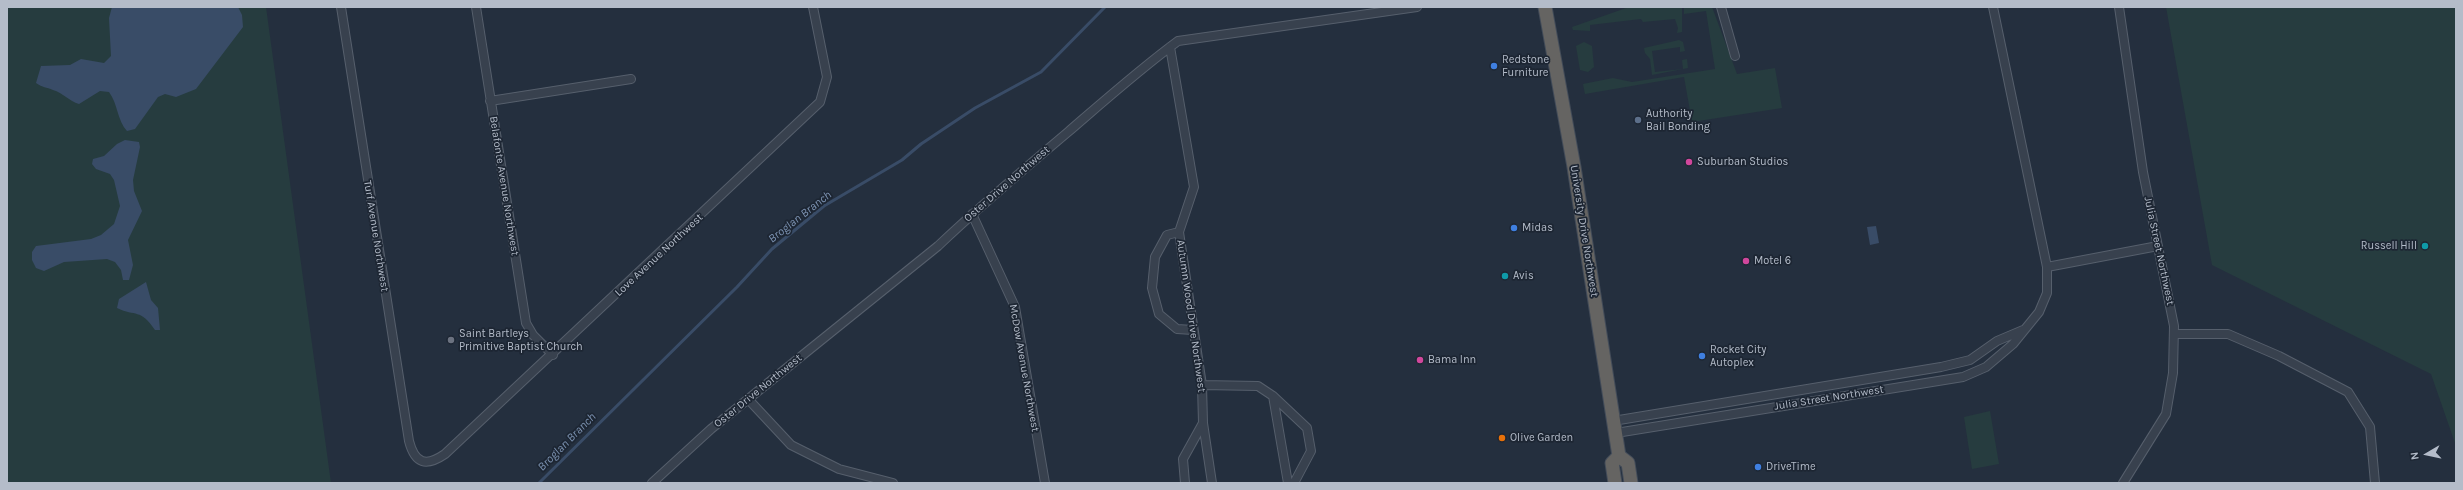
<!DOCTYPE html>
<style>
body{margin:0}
#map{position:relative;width:2463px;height:490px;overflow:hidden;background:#242f3e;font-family:Karla,sans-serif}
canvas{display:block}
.frame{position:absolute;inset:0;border:8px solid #b4bcc9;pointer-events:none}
.north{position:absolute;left:2407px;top:434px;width:40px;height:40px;-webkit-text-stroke:3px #1d2633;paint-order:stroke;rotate:261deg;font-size:11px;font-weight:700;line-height:16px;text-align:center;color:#b4bcc9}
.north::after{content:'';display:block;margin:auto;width:14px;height:18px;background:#b4bcc9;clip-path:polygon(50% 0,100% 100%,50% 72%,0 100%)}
</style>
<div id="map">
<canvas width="2463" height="490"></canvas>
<div class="frame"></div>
<div class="north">N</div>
</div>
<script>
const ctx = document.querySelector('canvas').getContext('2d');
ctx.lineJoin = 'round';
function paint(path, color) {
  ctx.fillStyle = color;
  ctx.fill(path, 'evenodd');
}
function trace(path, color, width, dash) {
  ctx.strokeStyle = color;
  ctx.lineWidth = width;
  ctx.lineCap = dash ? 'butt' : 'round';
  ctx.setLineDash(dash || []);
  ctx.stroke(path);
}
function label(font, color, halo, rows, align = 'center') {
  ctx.font = font + ' Karla,sans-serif';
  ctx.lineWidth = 3.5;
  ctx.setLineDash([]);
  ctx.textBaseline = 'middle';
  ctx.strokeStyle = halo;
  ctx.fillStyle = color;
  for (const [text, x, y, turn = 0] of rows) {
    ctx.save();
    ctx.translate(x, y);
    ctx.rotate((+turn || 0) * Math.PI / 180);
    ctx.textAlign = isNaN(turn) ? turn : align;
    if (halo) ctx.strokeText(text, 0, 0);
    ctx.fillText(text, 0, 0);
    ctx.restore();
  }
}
const green = new Path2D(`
 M7 7H266L331 483H7Z
 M1629 7H1682V32L1677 33 1678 28 1675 19 1643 22 1641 19 1590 25V31L1573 30 1572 27Z
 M1684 7H1712L1737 74 1775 68 1782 108 1692 122 1684 77 1585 94 1583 84 1613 78 1632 82 1715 69 1706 11 1684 14Z
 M2166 7H2456V446L2431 374 2212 265Z
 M1679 40 1683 42 1685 51 1680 52V47L1652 51 1655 72 1683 69 1682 60 1687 59 1688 68 1652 75 1650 59 1645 53 1644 48Z
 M1584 42 1592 46 1594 67 1588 72 1580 70 1576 46Z
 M1990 411 1999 464 1972 469 1964 417Z`);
const water = new Path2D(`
 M112 7H238L242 15 243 27 196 89 176 97 165 94 158 97 135 129 127 131C117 120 118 104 109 92L100 91 79 104C69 101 63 93 53 90 46 87 43 88 36 83L41 66 70 65 81 59 104 63 111 56 109 18Z
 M125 140 139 142 140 147 133 180 134 191 142 211 128 240 133 265 129 280H123L121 270 115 262 107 259 64 262 44 271 36 268 32 260V252L36 246 91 239 101 235 114 224 120 206 114 180 110 174 96 169 92 164 93 159 104 156 117 144Z
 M1876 226 1879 243 1870 245 1867 227Z
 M146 282 151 300 158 308 160 330H155C140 308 136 317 117 308L119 299Z`);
const stream = new Path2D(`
 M539 483 737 287 772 249 824 206 902 160 921 144 975 108 1041 72 1105 7`);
const minor = new Path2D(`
 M341 7 409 441C415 464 426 467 445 454L820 102 827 77 813 7
 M476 7 526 323 533 335 553 355
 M1721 7 1735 56
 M2119 7 2143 172 2174 326 2173 373 2166 414 2123 483
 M1170 47 1194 187 1179 232 1202 385 1203 423 1183 459 1185 483
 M490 101 631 79
 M972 214 1015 307 1045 483
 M1179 232 1167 235 1155 257 1152 288 1159 314 1177 329 1193 330
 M2047 267 2158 246
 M2174 334H2228L2279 356 2348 392 2370 427 2375 483
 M1202 385 1258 386 1273 396 1288 483
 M1273 396 1307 428 1311 451 1294 483
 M748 399 791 445 839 469 893 483
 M1613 421 1941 367 1970 360 1997 341 2023 330
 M1203 423 1212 483
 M1616 433 1963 377 1986 367 2013 344 2039 312 2047 293V267L1993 7
 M652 483 711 429 938 246C980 206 1024 169 1068 132 1104 101 1140 69 1178 41L1417 7`);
const trunk = new Path2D(`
 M1545 7 1574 167 1619 456 1628 463 1631 483
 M1615 483 1612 463 1619 456`);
const markers = [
 [1494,66,4,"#3f7fe0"],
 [1638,120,4,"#5c6f8a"],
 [1689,162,4,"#d1479c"],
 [1514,228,4,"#3f7fe0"],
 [2425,246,4,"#0f9aa8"],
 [1746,261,4,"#d1479c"],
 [1505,276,4,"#0f9aa8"],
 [451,340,4,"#6b7280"],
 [1702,356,4,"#3f7fe0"],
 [1420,360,4,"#d1479c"],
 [1502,438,4,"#e8710a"],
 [1758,467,4,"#3f7fe0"]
];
const poiNames = [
 ["Redstone",1502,60],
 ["Furniture",1502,73],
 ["Authority",1646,114],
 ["Bail Bonding",1646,127],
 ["Suburban Studios",1697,162],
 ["Midas",1522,228],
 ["Russell Hill",2417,246,"right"],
 ["Motel 6",1754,261],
 ["Avis",1513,276],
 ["Saint Bartleys",459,334],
 ["Primitive Baptist Church",459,347],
 ["Rocket City",1710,350],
 ["Autoplex",1710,363],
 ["Bama Inn",1428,360],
 ["Olive Garden",1510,438],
 ["DriveTime",1766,467]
];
const streetNames = [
 ["Oster Drive Northwest",1007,184,-41],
 ["Belafonte Avenue Northwest",504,186,81],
 ["University Drive Northwest",1584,231,81],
 ["Turf Avenue Northwest",376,236,81],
 ["Julia Street Northwest",2159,251,78],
 ["Love Avenue Northwest",659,255,-43],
 ["Autumn Wood Drive Northwest",1191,316,82],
 ["McDow Avenue Northwest",1024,368,80],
 ["Oster Drive Northwest",758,391,-39],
 ["Julia Street Northwest",1829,398,-9]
];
const waterNames = [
 ["Broglan Branch",800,217,-38],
 ["Broglan Branch",567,442,-45]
];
paint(green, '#263c3f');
paint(water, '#394c67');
trace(stream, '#394c67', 3);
trace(minor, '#565f6c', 10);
trace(trunk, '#434c59', 15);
trace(minor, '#38414e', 8);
trace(trunk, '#656462', 13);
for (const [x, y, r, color] of markers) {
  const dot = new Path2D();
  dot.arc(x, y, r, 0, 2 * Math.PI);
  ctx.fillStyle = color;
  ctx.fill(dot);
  trace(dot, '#1d2633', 1.5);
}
label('11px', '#b4bcc9', '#1d2633', poiNames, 'left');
label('11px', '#b4bcc9', '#1d2633', streetNames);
label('italic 12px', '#7c92b1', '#1d2633', waterNames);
</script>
